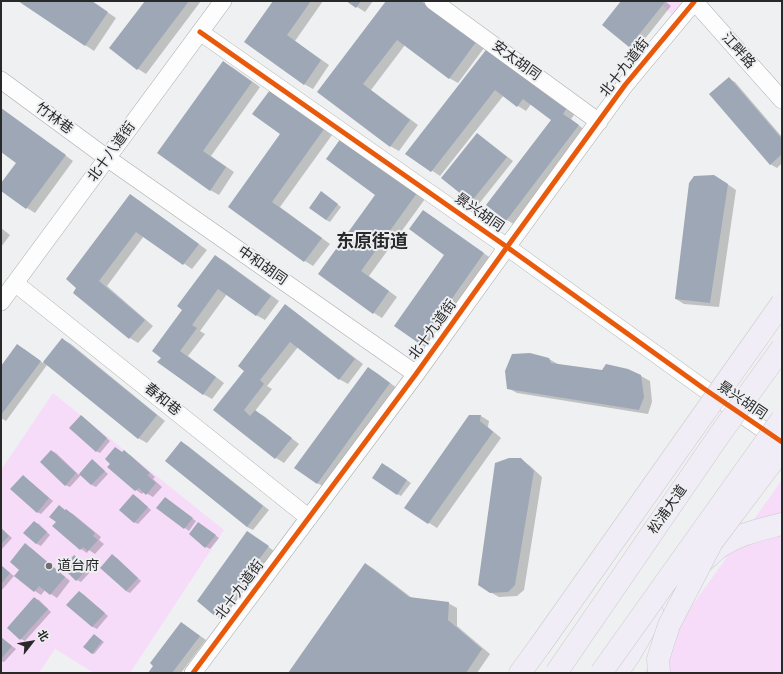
<!DOCTYPE html>
<meta charset="utf-8">
<style>
body{margin:0}
#map{position:relative;width:783px;height:674px;overflow:hidden;background:#eff0f1;font-family:"DejaVu Sans","Noto Sans SC",sans-serif}
canvas{display:block}
.frame{position:absolute;inset:0;border:2px solid #29292a;pointer-events:none}
.north{position:absolute;left:12px;top:622px;width:40px;height:40px;-webkit-text-stroke:3px #eeeff2;paint-order:stroke;rotate:59deg;font-size:11px;font-weight:700;line-height:16px;text-align:center;color:#29292a}
.north::after{content:'';display:block;margin:auto;width:14px;height:18px;background:#29292a;clip-path:polygon(50% 0,100% 100%,50% 72%,0 100%)}
</style>
<div id="map">
<canvas width="783" height="674"></canvas>
<div class="frame"></div>
<div class="north">北</div>
</div>
<script>
const ctx = document.querySelector('canvas').getContext('2d');
ctx.lineJoin = 'round';
function paint(path, color) {
  ctx.fillStyle = color;
  ctx.fill(path, 'evenodd');
}
function trace(path, color, width, dash) {
  ctx.strokeStyle = color;
  ctx.lineWidth = width;
  ctx.lineCap = dash ? 'butt' : 'round';
  ctx.setLineDash(dash || []);
  ctx.stroke(path);
}
function label(font, color, halo, rows, align = 'center') {
  ctx.font = font + ' "DejaVu Sans","Noto Sans SC",sans-serif';
  ctx.lineWidth = 4;
  ctx.setLineDash([]);
  ctx.textBaseline = 'middle';
  ctx.strokeStyle = halo;
  ctx.fillStyle = color;
  for (const [text, x, y, turn = 0] of rows) {
    ctx.save();
    ctx.translate(x, y);
    ctx.rotate((+turn || 0) * Math.PI / 180);
    ctx.textAlign = isNaN(turn) ? turn : align;
    if (halo) ctx.strokeText(text, 0, 0);
    ctx.fillText(text, 0, 0);
    ctx.restore();
  }
}
const green = new Path2D(`
 M659 1H683L673 16Z
 M53 393 224 530 130 673H94L55 649 39 673H1V470Z
 M782 480V673H644Z`);
const shadow = new Path2D(`
 M20 1H91L116 18 94 51Z
 M146 1H201L146 74 138 69 111 48Z
 M274 1H323L295 41 329 65 313 89 304 84Z
 M348 1H373L365 12Z
 M387 1H422L484 48 458 83 449 78 405 45 371 90 418 125 399 151 390 146 319 91Z
 M623 1H665L671 6 636 50 629 46Z
 M489 47 577 111 571 119 586 131 515 225 507 220 552 119 531 104 526 111 518 106 504 95 440 176 407 154Z
 M223 62 232 67 260 87 211 156 234 172 219 195 210 190 159 153Z
 M729 79 735 82 782 137V163L777 168 770 164Z
 M270 91 332 135 280 207 330 244 313 266 305 261 229 206 282 134Z
 M1 108 73 161 35 213 27 208 1 189V184L17 163 1 151Z
 M477 134 483 138 513 161 478 205 472 201Z
 M342 139 425 199 369 276 397 297 382 318 374 313 320 273 377 195Z
 M723 181 736 190 719 307 684 304 676 299Z
 M325 195 341 207 330 222 326 220Z
 M138 200 207 250 192 269 144 236 107 286 153 326 138 343 130 338 75 293Z
 M423 211 431 216 492 259 429 349 420 344 395 326 446 254Z
 M1 228 10 235 1 247Z
 M215 256 224 261 279 301 265 320 256 315 227 294 200 331 205 334 188 356 224 383 212 399 203 394 162 357 184 310Z
 M286 306 294 311 363 364 348 384 339 379 298 347 267 386 272 389 255 411 264 416 299 444 284 463 276 458 214 410 245 371Z
 M62 339 71 344 165 421 147 443 138 438 47 365 6 421 1 418V367L24 349 43 363Z
 M549 359 558 364V365L641 376 650 381 652 402 648 414 517 393 508 388Z
 M368 368 377 373 398 389 326 488 317 483Z
 M481 416 489 421 488 427 501 438 437 528 406 508Z
 M85 419 110 441 100 453 96 451Z
 M181 442 188 446 269 510 253 530 247 527Z
 M116 448 123 453 124 452 130 455 155 477 153 479 162 487 153 497 144 492 142 494 136 490 109 467 112 464Z
 M52 451 56 453 79 475 92 460 96 463 108 474 96 487 92 485 81 475 70 487 65 485Z
 M520 459 529 465 542 477 524 590 517 596 499 597 490 592Z
 M387 466 411 483 401 496 397 494Z
 M27 479 53 501 41 514 37 512Z
 M134 495 138 498 151 510 138 524 134 522Z
 M165 498 196 521 189 531 158 508Z
 M66 510 73 514 101 537 99 540 104 544 95 554 89 550 87 553 81 549 57 522Z
 M34 522 39 524 50 535 41 546 37 544 25 533Z
 M199 523 219 538 210 549 206 547Z
 M1 528 12 538 1 550Z
 M253 536 274 551 223 620 216 616Z
 M31 548 70 581 57 598 45 590 41 595 35 591 20 570Z
 M75 556 79 559 91 571 81 582 77 580Z
 M113 556 117 558 141 581 130 593 126 591Z
 M366 564 374 569 412 598 448 603 457 608V626L490 654 477 673H290Z
 M1 566 14 576 1 591Z
 M79 592 83 594 108 616 97 629 93 627 68 605Z
 M34 598 39 600 51 612 25 641 21 639 8 628Z
 M182 623 206 640 181 673H149Z
 M96 636 104 642 94 654 92 653Z
 M1 638 16 649 4 662 1 661Z`);
const building = new Path2D(`
 M18 1H92L108 12 85 46Z
 M145 1H189L137 70 109 48Z
 M273 1H311L287 35 321 60 304 85 244 42Z
 M346 1H361L356 8Z
 M386 1H421L476 42 449 79 397 40 363 84 410 120 390 147 317 92Z
 M621 1H664L665 2 629 47 602 25Z
 M489 46 569 105 563 114 579 125 506 221 486 205 551 120 523 99 517 107 495 90 431 172 405 154Z
 M223 61 252 82 203 151 226 167 210 191 157 153Z
 M729 77 782 139V154L770 165 709 94Z
 M270 90 324 129 272 202 322 238 304 262 228 207 280 134 252 114Z
 M1 108 66 155 26 209 1 191V183L16 163 1 152Z
 M477 133 507 157 471 202 441 178Z
 M341 138 417 193 361 271 389 291 373 314 318 274 375 195 326 159Z
 M714 175 728 184 710 303 675 299 689 183 694 176Z
 M321 191 338 204 326 220 309 208Z
 M130 194 199 244 183 265 136 232 99 281 145 320 129 339 73 293 76 288 66 279Z
 M423 210 484 253 420 344 394 326 444 255 409 229Z
 M215 255 271 296 256 316 218 289 192 325 197 328 180 351 216 377 203 395 157 362 161 358 152 351 182 310 177 306Z
 M285 304 355 359 339 380 290 342 260 380 264 384 244 410 250 416 255 410 292 438 275 459 213 410 244 371 238 366Z
 M62 338 157 415 138 439 43 362Z
 M17 344 41 361 1 415V366Z
 M530 353 549 358 551 363 602 370 606 364 628 369 641 375 644 397 639 410 507 389 505 371 512 354Z
 M368 367 390 383 317 484 294 468Z
 M81 415 107 438 96 452 69 428Z
 M469 415H481L480 421 493 432 428 524 404 508Z
 M181 441 263 506 247 527 165 461Z
 M115 447 122 452 124 450 150 473 147 475 156 483 146 495 139 488 135 491 107 467 110 464 105 459Z
 M51 450 76 473 65 486 40 462Z
 M509 458H521L534 471 515 585 508 592 490 593 478 585 495 463Z
 M92 459 105 471 91 485 79 474Z
 M382 463 407 480 397 495 372 478Z
 M23 475 49 498 37 513 10 489Z
 M133 494 148 507 134 523 119 510Z
 M165 497 193 518 184 529 156 508Z
 M59 505 65 510 66 509 95 533 93 536 98 540 88 551 83 547 80 550 52 526 56 522 49 517Z
 M34 521 47 532 36 544 23 533Z
 M198 522 216 535 205 548 189 534Z
 M1 528 9 536 1 544Z
 M247 531 269 546 216 617 197 601Z
 M25 543 65 577 50 595 39 586 34 592 14 576 19 570 10 562Z
 M112 554 138 578 126 591 100 568Z
 M74 555 88 568 76 581 63 568Z
 M365 563 409 597 449 602 448 620 482 649 466 673H288Z
 M1 565 10 573 1 584Z
 M79 591 105 613 92 627 66 605Z
 M34 597 48 609 20 640 7 628Z
 M181 622 200 636 172 673H148L153 666 150 663Z
 M94 634 102 641 92 654 83 647Z
 M1 637 12 646 1 659Z`);
const secondary = new Path2D(`
 M433 1 599 122
 M694 1 782 100
 M200 32 507 247 703 388 780 441
 M1 80 107 158 416 374
 M15 283 309 518
 M1 302 223 1
 M193 673 416 374 507 247 625 85 694 2`);
const highway = new Path2D(`
 M699 565C706 559 712 553 718 548 738 534 759 530 782 524
 M520 673 539 647
 M617 673 630 654 653 614`);
const highwayBridge = new Path2D(`
 M539 647 782 303
 M556 673 720 434 782 348
 M601 673 782 419
 M659 673 658 659 669 625 712 542 782 449`);
const cycleway = new Path2D(`
 M200 32 507 247 703 388 782 442
 M193 673 416 374 507 247 625 85 694 2`);
const markers = [
 [49,566,4,"#6e6f70"]
];
const streetNames = [
 ["江畔路",738,51,48],
 ["安太胡同",516,61,36],
 ["北十九道街",625,68,-52],
 ["竹林巷",54,119,36],
 ["北十八道街",112,152,-54],
 ["景兴胡同",479,213,35],
 ["中和胡同",262,266,35],
 ["北十九道街",433,330,-54],
 ["春和巷",162,400,39],
 ["景兴胡同",742,401,34],
 ["松浦大道",668,510,-55],
 ["北十九道街",240,590,-53]
];
const poiNames = [
 ["道台府",57,566]
];
const districtNames = [
 ["东原街道",372,242]
];
paint(green, '#f6dcf9');
paint(shadow, '#0003');
paint(building, '#9ea7b6');
trace(secondary, '#aaaaab', 18);
trace(highway, '#cacacb', 23);
trace(secondary, '#fdfdfd', 17);
trace(highway, '#f1edf6', 22);
trace(highwayBridge, '#cacacb', 23, []);
trace(highwayBridge, '#f1edf6', 22);
trace(cycleway, '#e8590c', 5);
for (const [x, y, r, color] of markers) {
  const dot = new Path2D();
  dot.arc(x, y, r, 0, 2 * Math.PI);
  ctx.fillStyle = color;
  ctx.fill(dot);
  trace(dot, '#eeeff2', 1.5);
}
label('14px', '#29292a', '#eeeff2', streetNames);
label('14px', '#29292a', '#eeeff2', poiNames, 'left');
label('bold 18px', '#29292a', '#eeeff2', districtNames);
</script>
